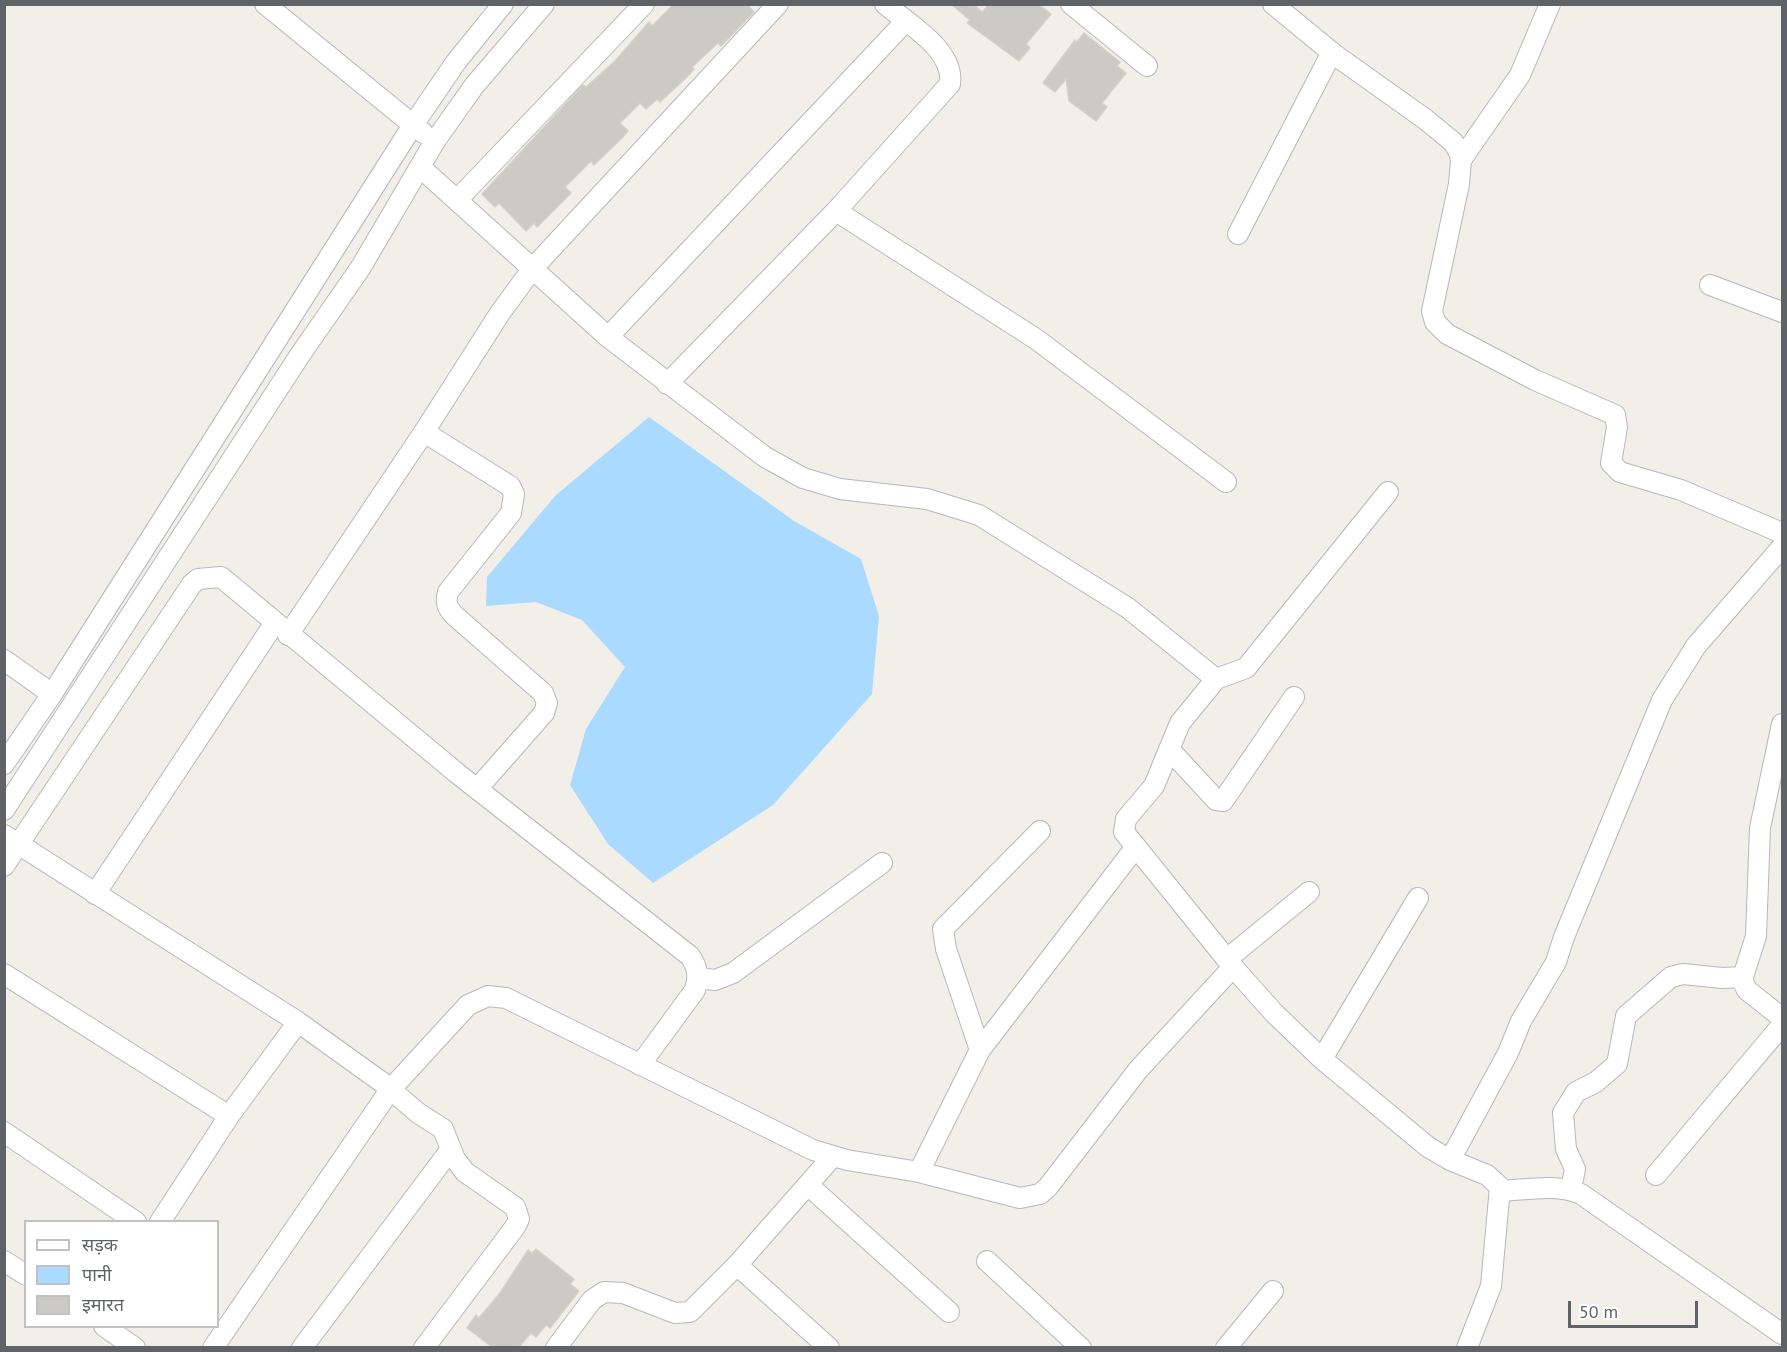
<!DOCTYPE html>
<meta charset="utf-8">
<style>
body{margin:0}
#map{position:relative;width:1787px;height:1352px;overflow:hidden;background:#f1efe8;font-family:"PT Sans","Noto Sans Devanagari",sans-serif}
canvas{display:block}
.frame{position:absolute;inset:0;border:6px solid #5f6368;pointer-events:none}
.legend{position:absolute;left:24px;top:1220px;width:195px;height:108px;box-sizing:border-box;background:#fff;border:2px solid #bfc1c3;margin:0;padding:8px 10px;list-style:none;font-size:18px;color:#5f6368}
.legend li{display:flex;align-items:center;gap:12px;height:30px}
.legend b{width:30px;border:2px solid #bfc1c3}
.scale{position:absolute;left:1568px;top:1301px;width:130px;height:27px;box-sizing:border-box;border:3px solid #5f6368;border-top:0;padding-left:8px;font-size:18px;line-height:21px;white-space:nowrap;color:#5f6368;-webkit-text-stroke:4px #fff;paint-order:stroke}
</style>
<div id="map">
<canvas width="1787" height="1352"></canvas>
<div class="frame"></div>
<ul class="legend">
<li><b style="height:8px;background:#fff"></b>सड़क</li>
<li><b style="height:16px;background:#aadaff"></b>पानी</li>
<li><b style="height:16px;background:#cccac5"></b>इमारत</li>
</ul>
<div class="scale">50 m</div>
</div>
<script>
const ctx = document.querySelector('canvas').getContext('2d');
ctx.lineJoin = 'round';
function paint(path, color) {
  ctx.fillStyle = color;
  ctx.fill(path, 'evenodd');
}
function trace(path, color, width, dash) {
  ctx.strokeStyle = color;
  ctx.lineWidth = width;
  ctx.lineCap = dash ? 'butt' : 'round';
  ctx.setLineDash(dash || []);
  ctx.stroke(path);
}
const water = new Path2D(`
 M649 417 794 521 861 559 879 616 872 694 773 805 653 883 608 844 570 785 586 729 625 667 582 620 536 602 486 606 487 577 556 495Z`);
const building = new Path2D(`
 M674 4H747L754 12 721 46 718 43 692 67 694 69 688 76 660 102 657 99 646 109 640 103 620 123 628 131 622 138 594 165 591 161 565 187 571 193 537 227 534 223 526 231 499 203 495 207 482 194 583 85 586 87 615 61 649 22 652 26Z
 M951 4H973L982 12 989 4H1038L1051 14 1026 44 1030 48 1019 61 967 23 970 20Z
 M1084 33 1120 62 1117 66 1126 73 1102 103 1107 107 1096 121 1069 101 1066 79 1055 92 1043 83 1075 40 1077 42Z
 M536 1249 574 1279 570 1284 579 1291 550 1328 546 1325 536 1337 531 1333 519 1347H492L467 1328 476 1315 479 1318 500 1293 528 1250 532 1253Z`);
const minor = new Path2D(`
 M265 4 423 133
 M1071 4 1147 66
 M1273 4 1335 55 1425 119 1453 142 1459 152 1461 160 1459 184 1432 311 1435 322 1447 334 1535 380 1615 415 1617 427 1611 463 1620 472 1681 490 1782 533
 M1461 160 1520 75 1550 4
 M420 167 608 337 765 457 803 478 840 489 927 499 979 515 1128 608 1216 679
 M457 200 644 4
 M836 211 1036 339 1226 482
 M1238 234 1332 52
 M1710 285 1782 312
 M608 337 905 22
 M667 384 836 211 950 84C955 50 908 24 885 4
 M424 432 510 486 514 494 511 513 448 592C445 603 447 607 454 615L543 693 547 703 544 713 477 789
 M1388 492 1246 668 1216 679 1180 723 1154 786 1126 819 1124 832 1233 967 1274 1013 1322 1059 1428 1147 1450 1160 1487 1175 1500 1187 1491 1286 1467 1348
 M288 635 424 432 500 313 533 268 778 4
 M4 660 52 694
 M1782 724 1760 828 1756 936 1742 980 1747 990 1782 1018
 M1169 749 1216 800 1223 801 1294 697
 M4 764 52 694 413 125 456 62 503 4
 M4 810 300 355 361 267 435 141 474 86 544 4
 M4 835 298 1022 383 1083 418 1113 443 1129 455 1159 465 1172 515 1207 519 1219 515 1227 424 1348
 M4 866 192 584 198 579 221 577 458 774 690 956C698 968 699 976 695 990L640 1065
 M95 894 274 624
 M1227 959 1309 892
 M4 974 229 1116
 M698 978 715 980 733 973 882 863
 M980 1050 946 949 943 929 1040 831
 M1322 1059 1418 898
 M4 1132 136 1222
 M1450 1160 1508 1053 1521 1021 1556 962 1564 937 1662 700 1696 646 1782 547
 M919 1172 980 1050 1135 848
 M1656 1175 1782 1025
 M808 1185 949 1312
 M1571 1189 1575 1169 1566 1149 1563 1113 1576 1092 1596 1082 1617 1064 1626 1016 1671 977 1683 974 1722 978 1743 977
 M1500 1191C1526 1190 1557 1183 1581 1194L1782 1334
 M160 1222 229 1116 298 1022
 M4 1261 26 1275
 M987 1261 1081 1348
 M737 1265 829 1348
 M104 1326 135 1348
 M213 1348 390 1090 468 1005 488 996 506 998 813 1150 847 1160 919 1172 1020 1198 1040 1194 1048 1187 1138 1070 1233 967
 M302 1348 451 1149
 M556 1348 592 1300 604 1292 623 1293 675 1313 690 1312 737 1265 833 1156
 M1226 1348 1273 1291`);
paint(water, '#aadaff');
paint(building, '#cccac5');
trace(building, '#d6d1c6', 1.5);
trace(minor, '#b5b8bc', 22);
trace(minor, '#fff', 20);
</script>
